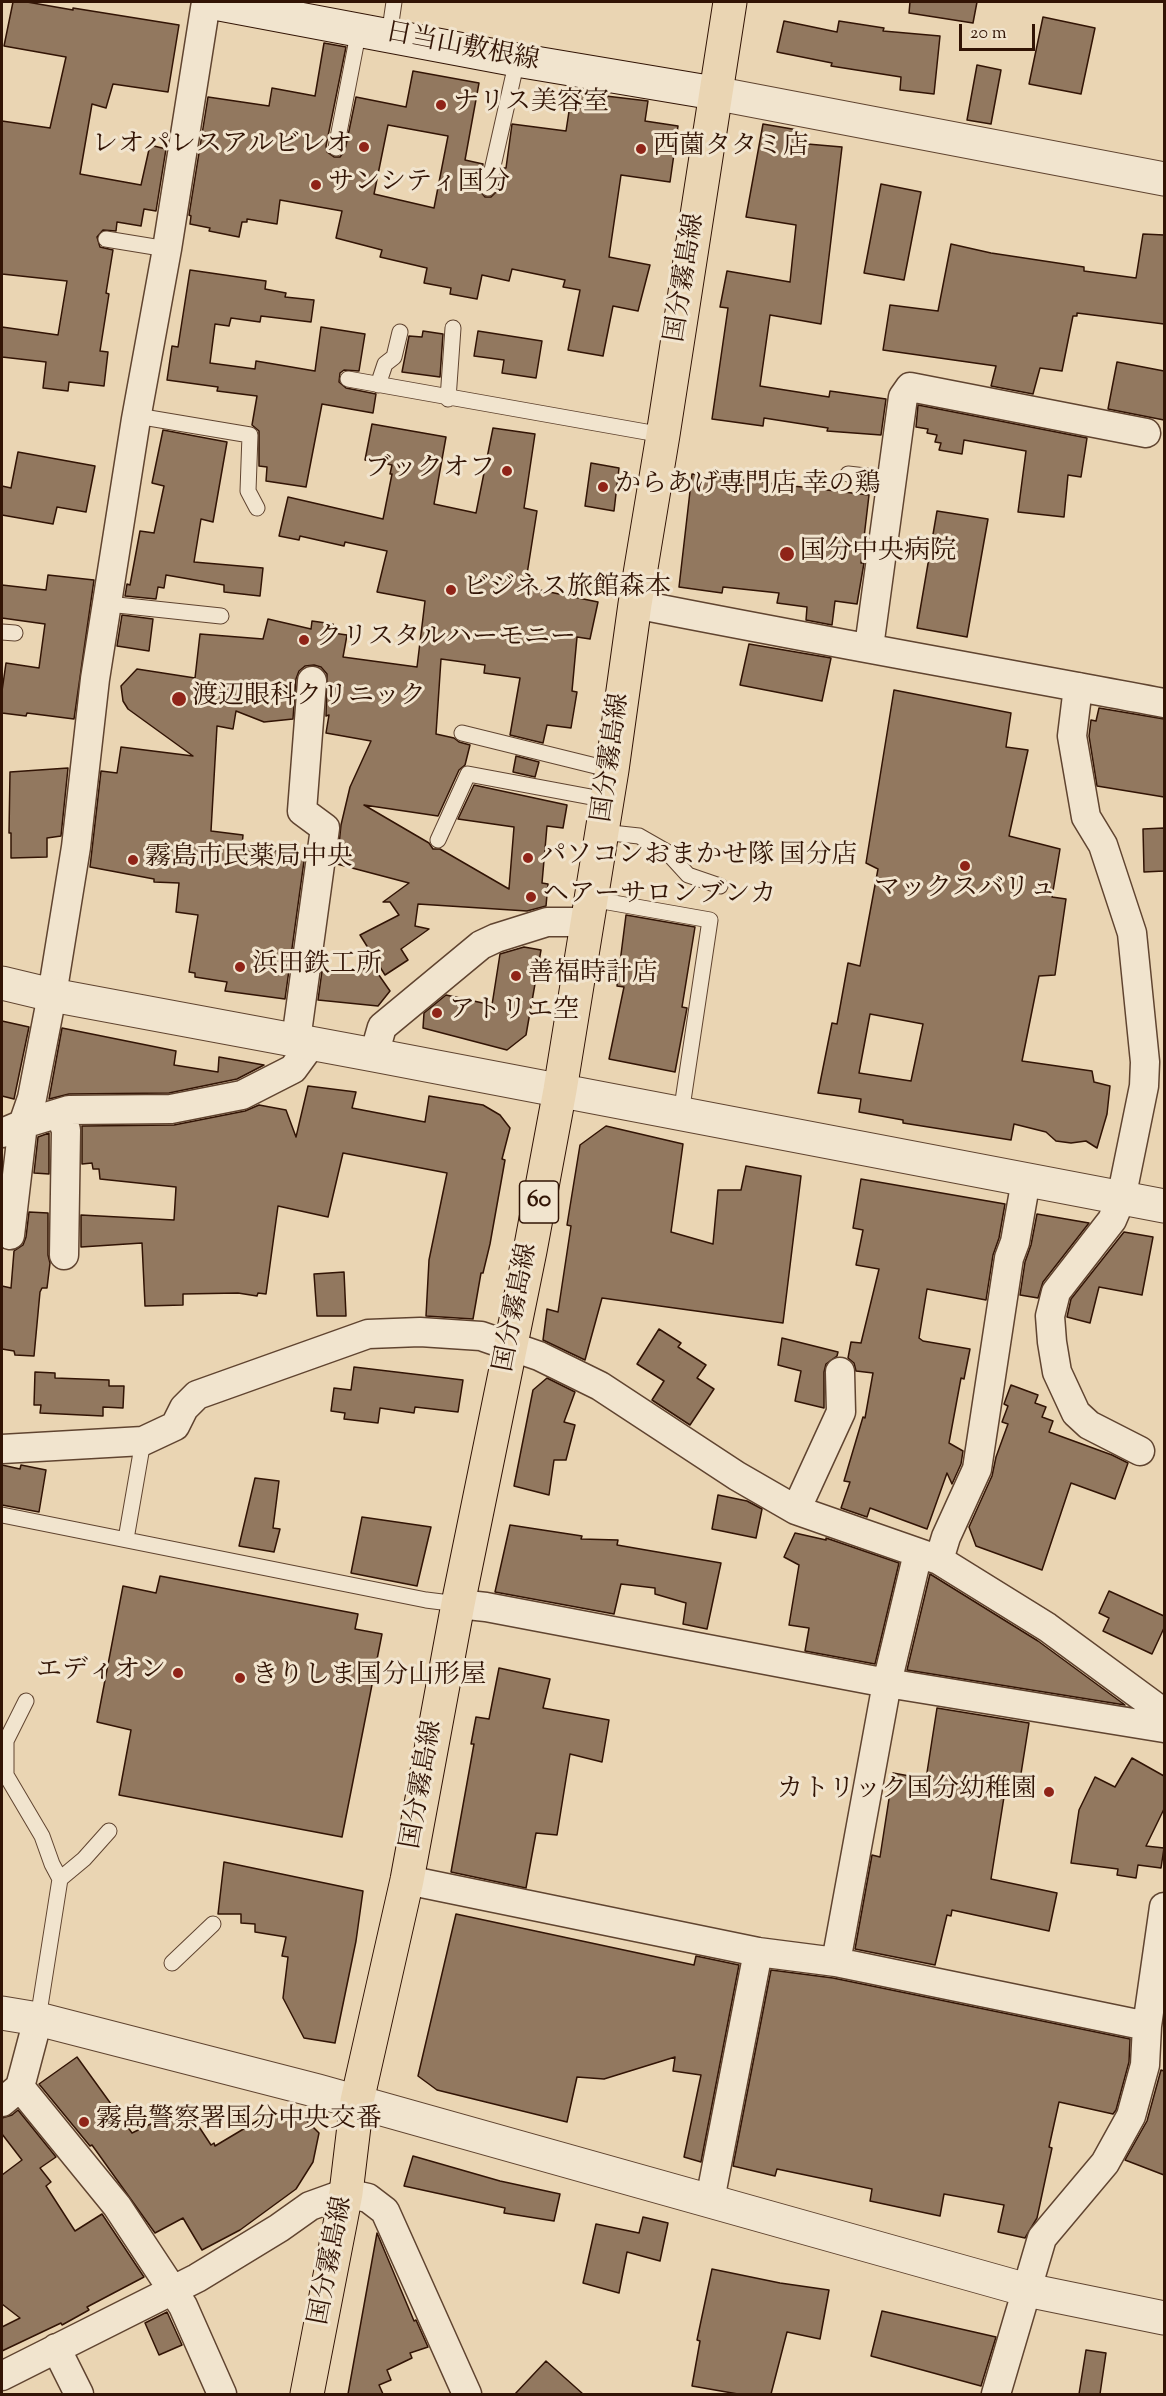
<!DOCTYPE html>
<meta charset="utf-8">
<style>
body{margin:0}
#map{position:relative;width:1166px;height:2396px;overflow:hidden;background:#ead5b3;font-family:"Sorts Mill Goudy",serif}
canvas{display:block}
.frame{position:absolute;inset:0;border:3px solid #321405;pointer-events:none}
.scale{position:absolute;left:959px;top:24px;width:76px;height:27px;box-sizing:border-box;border:3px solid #321405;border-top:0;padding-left:8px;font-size:18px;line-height:21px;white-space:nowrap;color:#321405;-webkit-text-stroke:4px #f1e4ce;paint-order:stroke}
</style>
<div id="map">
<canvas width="1166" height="2396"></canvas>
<div class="frame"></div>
<div class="scale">20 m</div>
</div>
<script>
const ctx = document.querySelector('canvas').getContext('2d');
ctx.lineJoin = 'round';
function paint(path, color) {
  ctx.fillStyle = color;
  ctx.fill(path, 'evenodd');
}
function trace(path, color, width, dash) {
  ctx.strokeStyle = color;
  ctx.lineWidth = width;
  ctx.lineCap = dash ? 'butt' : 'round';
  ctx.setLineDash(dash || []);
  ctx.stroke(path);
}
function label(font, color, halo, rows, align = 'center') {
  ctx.font = font + ' "Sorts Mill Goudy","Noto Serif JP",serif';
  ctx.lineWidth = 6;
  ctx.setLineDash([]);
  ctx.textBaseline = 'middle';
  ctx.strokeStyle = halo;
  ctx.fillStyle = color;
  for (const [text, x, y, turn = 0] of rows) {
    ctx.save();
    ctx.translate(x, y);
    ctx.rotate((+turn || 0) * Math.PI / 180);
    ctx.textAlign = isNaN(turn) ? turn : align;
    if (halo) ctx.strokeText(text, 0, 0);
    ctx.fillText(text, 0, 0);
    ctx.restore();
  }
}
const building = new Path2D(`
 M13 2H27L73 10V8L179 25 168 92 113 84 106 108 92 104 80 174 141 185 150 145 166 149 156 211 144 209 141 226 117 222 116 231 103 230 97 237 100 247 113 250 106 293 109 294 100 351 108 352 104 386 69 382 68 391 43 388 46 362 2 357V327L58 335 67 281 2 274V121L50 128 66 57 4 46Z
 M910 2H977L973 23 909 13Z
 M1043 17 1095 28 1081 94 1029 84Z
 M784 21 837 32 839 21 884 28 883 31 940 36 934 94 900 90 901 77 831 66 832 63 777 52Z
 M324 43 346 47 326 146 327 152 334 157H340L345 150 356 97 406 107 413 71 479 83 465 160 483 164 479 190 485 197H491L497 191 503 168H506L512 124 566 131 572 92 648 101 645 121 678 126 670 182 621 175 609 257 650 265 638 311 613 306 603 356 568 350 580 290 563 287 565 280 512 269 509 281 482 275 477 299 450 294 451 288 424 283 427 268 380 257 382 250 336 238 342 211 280 200 277 224 247 219V222H242L239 237 209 231 210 228 190 224 191 216 189 215 208 97 269 106 272 88 315 96ZM388 125 448 136 434 208 374 194Z
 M977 65 1001 70 991 124 967 120Z
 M763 124 798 130 796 143 842 147 821 324 770 315 760 386 829 397 830 391 886 399 881 435 827 431 828 428 764 418 763 426 712 419 728 308 720 307 727 271 790 282 796 225 746 217Z
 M881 184 921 192 904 280 864 273Z
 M1143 234 1164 235V324L1077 313V316H1073L1062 371 1040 368 1033 394 991 386 996 366 883 350 890 305 938 311 951 244 991 253 1084 267V271L1136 278Z
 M190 270 266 281 265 289 286 293 285 297 314 300 311 322 261 316 260 322 231 318 229 326 215 324 210 363 255 369 256 361 315 371 321 327 365 334 359 371 344 370 340 373 339 382 346 388 376 394 373 413 322 404 306 487 266 481 267 467 259 466V431L252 425 257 396 217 391 218 387 167 380 172 346 178 347Z
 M423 331 443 334 440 377 402 372 409 336 422 337Z
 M478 331 542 341 536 378 502 373 504 360 474 356Z
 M1117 362 1164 371V420L1108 409Z
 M918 405 1087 438 1081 477 1068 475 1064 517 1018 512 1026 451 964 440 962 454 939 450 941 443 935 442 937 435 927 433 928 429 916 427Z
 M372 424 446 437 434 504 476 513 493 428 535 434 524 508 537 511 525 587 598 602 590 639 577 637 572 691 577 692 571 728 547 725 543 743 510 735 520 678 484 673 485 665 441 659 436 734 454 738 459 742 470 745 465 765 459 770 438 816 364 805 429 843 433 849H440L509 889 514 827 458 819 474 785 567 805 563 828 547 826 542 883 548 884 546 906 527 911 418 904 415 926 429 929 401 949 408 960 385 975 360 935 399 915 390 902H383L409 883 337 864 341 825 350 787 371 741 326 733 329 715 326 716 327 674 321 667 314 665 305 666 299 671 296 679 293 719 264 722 236 711 233 729 217 726 211 831 243 835 242 847 305 854 285 999 225 991 227 982 195 977V973L189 972 198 915 176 912 179 883 154 882V879L90 867 101 771 117 773 121 747 193 756 128 709 123 701 121 686 137 669 195 678 200 634 263 639 268 619 311 629 312 621 333 624V633L347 635 343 657 417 667 425 601 377 592 387 551 345 542 344 546 300 536 299 540 279 536 288 497 383 519 392 474H390L392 465 365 460Z
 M163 430 227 442 213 522 201 519 194 562 263 568 260 596 224 592V585L166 575 164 588 158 587 156 599 125 596 127 584 130 585 140 531 154 533 164 486 152 483Z
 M18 452 95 466 86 512 57 507 53 524 2 515V486L11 488Z
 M591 463 619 468 614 511 585 506Z
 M692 474 869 495 861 563H864L857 604 835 601 832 625 806 620 807 607 777 603 779 593 723 587 722 593 679 587Z
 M937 511 988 519 967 637 917 628Z
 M48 575 94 580 74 719 27 713 26 716 2 713V691L6 663 39 668 45 624 2 618V585L46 590Z
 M122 615 153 619 149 651 117 646Z
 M749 644 831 658 822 701 740 685Z
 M894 690 1011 713 1006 747 1028 750 1009 836 1060 849 1052 897 1066 899 1055 975 1039 976 1022 1061 1092 1071 1094 1082 1110 1086 1107 1114 1097 1148 1086 1141 1071 1143 1056 1141 1046 1132 1014 1124 1011 1140 903 1123V1120L859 1112 861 1099 818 1093 832 1023 837 1024 848 963 860 966 878 869 866 863ZM870 1014 923 1024 911 1081 859 1073Z
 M1099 708 1164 719V797L1097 786 1089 736 1091 720 1096 721Z
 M516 756 539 762 535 777 513 772Z
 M68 768 61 836 47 838V857L11 858V833H9L10 772Z
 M1164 828V871L1144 872 1143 829Z
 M626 915 695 927 682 1007 687 1008 675 1072 609 1059 624 987 617 986Z
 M524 947 541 950 526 1035 507 1050 423 1028 424 1013 446 995 492 1005 500 954Z
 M374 968 390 991 378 1006 318 1000 322 971Z
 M2 1021 29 1027 14 1099 2 1096Z
 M62 1028 176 1051 174 1065 218 1072 219 1057 264 1065 237 1079 169 1093 69 1094 49 1099Z
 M308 1086 356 1092 352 1108 425 1122 429 1096 483 1105 500 1115 510 1128 502 1159 505 1160 490 1244 483 1273H481L473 1319 426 1316 429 1260 447 1173 343 1153 328 1217 278 1206 266 1294 258 1293 257 1296 238 1293 183 1294V1305L145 1306 142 1243 81 1247V1215L174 1220 176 1187 100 1179 99 1169H93L92 1163 82 1164V1126L174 1125 245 1111 259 1105 286 1110 296 1137Z
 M606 1126 683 1144 671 1232 713 1244 718 1190H741L746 1166 801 1176 783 1323 602 1298 585 1360 543 1340 547 1309 558 1312 571 1226 567 1225 580 1145Z
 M49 1133V1174L34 1173 38 1137Z
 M861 1179 1005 1204 999 1238 993 1255 986 1300 927 1289 919 1338 923 1341 970 1349 964 1379 961 1378 949 1443 963 1451 961 1464 952 1484 947 1473 927 1529 870 1508 867 1517 841 1508 850 1482 844 1481 863 1417 865 1418 873 1373 856 1371 854 1363 848 1358 851 1342 861 1343 879 1269 856 1265 863 1230 853 1228Z
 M29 1212 48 1213V1255L50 1263 47 1288H42L40 1292 34 1356 15 1355 14 1351 2 1349V1286L11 1288 14 1251 23 1245 26 1237Z
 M1037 1214 1089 1223 1043 1282 1038 1298 1020 1295 1025 1262 1031 1245Z
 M1124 1232 1153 1237 1142 1295 1099 1287 1090 1323 1067 1317 1071 1299Z
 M344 1272 346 1316H317L314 1274Z
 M659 1329 681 1343 678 1347 706 1365 697 1378 714 1389 690 1425 652 1400 664 1381 637 1364Z
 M782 1338 838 1352 837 1356 826 1364 824 1372V1408L795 1401 801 1371 778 1365Z
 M354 1367 463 1380 458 1412 415 1407 414 1413 380 1408 378 1423 344 1419 345 1413 331 1411 334 1388 351 1390Z
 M35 1372 55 1373V1378L109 1380V1386H124L123 1408 103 1407V1416L40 1413 41 1405H34Z
 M547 1378 575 1392 564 1422 575 1425 566 1460H554L549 1495 514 1486 533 1390Z
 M1011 1385 1038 1395 1035 1403 1046 1407 1042 1417 1053 1421 1049 1432 1112 1455 1128 1463 1115 1499 1071 1483 1042 1570 976 1546 969 1527 992 1476 996 1457 1008 1424 1002 1422 1008 1406 1004 1404Z
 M2 1465 20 1469 21 1465 46 1470 39 1512 2 1505Z
 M255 1478 279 1481 273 1528 280 1529 274 1552 239 1546Z
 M718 1495 747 1501 762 1509 756 1538 712 1529Z
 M362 1517 431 1527 417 1586 351 1573Z
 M510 1525 582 1536 581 1539 618 1540 617 1545 721 1563 707 1629 683 1624 686 1603 655 1594V1588L621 1584 614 1614 495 1592Z
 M795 1533 826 1540V1538L899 1563 875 1664 805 1651 809 1628 789 1625 799 1565 784 1557Z
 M930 1574 1038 1641 1125 1705 907 1670Z
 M160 1576 358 1614 355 1629 382 1634 342 1837 119 1795 131 1730 97 1722 123 1586 156 1593Z
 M1109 1591 1164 1616V1628L1152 1654 1103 1631 1109 1618 1099 1613Z
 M499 1668 550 1679 543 1708 609 1720 602 1762 570 1754 557 1835 536 1833 526 1888 451 1872 474 1744H471L476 1717 489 1719Z
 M937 1708 1029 1723 1020 1780 1007 1778 991 1879 1057 1893 1049 1931 952 1910 951 1916 947 1915 935 1965 855 1949 872 1855 880 1857 893 1773 926 1779Z
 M1132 1758 1164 1776V1809L1146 1846 1164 1848 1161 1868 1138 1865 1136 1878 1117 1875 1118 1869 1071 1863 1079 1810 1095 1777 1115 1787Z
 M224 1862 363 1891 356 1941 335 2043 304 2038 283 1998 288 1957 282 1956 286 1937 255 1932V1924L241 1923V1914H218Z
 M456 1914 694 1965 696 1956 739 1965 701 2162 684 2157 701 2075 673 2071 675 2057 604 2079 577 2077 567 2122 437 2090 418 2076Z
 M771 1970 833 1978 1130 2039 1129 2062 1116 2110 1113 2114 1059 2102 1049 2147 1052 2148 1037 2218 1025 2238 998 2232 1004 2205 944 2194 940 2216 870 2201 872 2189 777 2169 775 2176 733 2166Z
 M77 2057 132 2133 186 2107 211 2145 214 2143 215 2146 272 2112 306 2120 319 2133 313 2162 296 2189 240 2230 202 2250 183 2218 155 2233 92 2145 90 2146 39 2084Z
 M1161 2070 1164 2071V2175L1125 2160 1147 2121Z
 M18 2110 56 2157 40 2168 51 2182 46 2186 75 2231 102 2214 144 2277 87 2307 89 2310 62 2325 61 2323 2 2351V2327L20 2318 2 2304V2175L22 2160 2 2134V2118L12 2115Z
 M413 2156 500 2181 560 2194 554 2221 504 2213 505 2208 404 2186Z
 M643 2217 668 2223 660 2261 627 2252 619 2293 583 2283 596 2224 639 2233Z
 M377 2233 414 2321 416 2320 428 2347 410 2353 412 2358 387 2370 391 2380 379 2385 383 2394H348Z
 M712 2269 780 2283 829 2290 820 2339 787 2332 771 2394H738L692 2386 700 2341 697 2340Z
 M882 2311 996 2337 981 2386 871 2356Z
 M167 2312 182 2345 159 2355 145 2323Z
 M1086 2350 1106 2353 1100 2394H1079Z
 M546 2361 583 2394H515Z`);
const service = new Path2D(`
 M389 36 394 2
 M336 148 359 29
 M488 188 517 60
 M106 239 167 249
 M348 379 663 435
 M378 385 385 364 394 357 400 332
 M448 399 453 328
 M137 416 250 435 248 491 257 508
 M848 474 892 479
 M108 604 221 616
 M2 632 15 633
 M462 733 612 770
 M602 832 639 836 667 852 688 875 720 886
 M438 840 468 774 607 800
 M591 899 710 920 681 1114
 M2 1515 426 1600 458 1604
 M126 1539 143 1441
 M26 1701 6 1741V1775L42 1836 52 1864 60 1879 84 1859 109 1831
 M172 1963 213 1924
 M38 2019 60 1879`);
const minor = new Path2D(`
 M635 604C811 639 988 670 1164 703
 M869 647 903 397 910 387 1146 433
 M1078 687 1072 736 1086 817 1103 845 1132 933 1145 1062 1144 1086 1121 1199 1112 1220 1056 1292 1050 1316 1052 1342 1057 1372 1076 1413 1089 1425 1140 1451
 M296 1040 325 828 302 811 312 681
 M374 1055 382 1027 481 945 496 938 547 922H587
 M59 1113 66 1130 64 1255
 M2 1133 23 1124 69 1110 171 1109 242 1095 293 1069 312 1043
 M10 1235 23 1124 32 1098 52 995 76 847 95 679 136 419 167 249 206 2
 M2 1449 143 1441 175 1426 184 1408 197 1395 368 1334 420 1332 481 1336 539 1356 600 1386 737 1476 796 1510 939 1560 1047 1627 1164 1713
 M796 1510 841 1412 840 1372
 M939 1560 946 1537 977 1469 1009 1258 1015 1242 1026 1180
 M458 1604 486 1607 887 1683 1164 1728
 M407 1880 758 1952 836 1962 1147 2026
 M836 1962 887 1683 918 1553
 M38 2019 20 2087 117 2206 183 2306 222 2394
 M2 2102 20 2087
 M710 2200 758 1952
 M56 2348 79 2394
 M2 2376 197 2278 279 2228 310 2206 346 2193 368 2198 385 2211 467 2394
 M996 2394 1042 2238 1105 2163 1131 2116 1145 2065 1147 2026 1164 1907`);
const tertiary = new Path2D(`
 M714 93 1164 179
 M2 983 52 995 374 1055 1164 1206
 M2 2013 38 2019 318 2091 1027 2290 1164 2318`);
const secondary = new Path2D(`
 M209 2 517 60 714 93`);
const primary = new Path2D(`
 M307 2394 346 2193 357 2101 407 1880 458 1604 530 1251 560 1090 612 770 635 604 663 435 730 2`);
const markers = [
 [441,105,6,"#8f2418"],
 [364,147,6,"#8f2418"],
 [641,149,6,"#8f2418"],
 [316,185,6,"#8f2418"],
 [507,471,6,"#8f2418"],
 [603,487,6,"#8f2418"],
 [787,554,8,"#8f2418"],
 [451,590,6,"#8f2418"],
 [304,640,6,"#8f2418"],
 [179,699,8,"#8f2418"],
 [528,858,6,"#8f2418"],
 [133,860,6,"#8f2418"],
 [965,866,6,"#8f2418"],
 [531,897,6,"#8f2418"],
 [240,967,6,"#8f2418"],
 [516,976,6,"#8f2418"],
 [437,1013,6,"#8f2418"],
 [178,1673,6,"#8f2418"],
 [240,1678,6,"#8f2418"],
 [1049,1792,6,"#8f2418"],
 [84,2122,6,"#8f2418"]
];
const shields = [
 [539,1202,39]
];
const shieldNames = [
 ["60",539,1202]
];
const streetNames = [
 ["日当山敷根線",462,49,11],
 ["国分霧島線",687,278,-81],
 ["国分霧島線",613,758,-82],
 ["国分霧島線",518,1308,-79],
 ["国分霧島線",424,1785,-80],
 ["国分霧島線",333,2261,-79]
];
const poiNames = [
 ["ナリス美容室",453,105],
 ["レオパレスアルビレオ",352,147,"right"],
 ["西薗タタミ店",653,149],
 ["サンシティ国分",328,185],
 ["ブックオフ",495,471,"right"],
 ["からあげ専門店 幸の鶏",615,487],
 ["国分中央病院",800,554],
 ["ビジネス旅館森本",463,590],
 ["クリスタルハーモニー",316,640],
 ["渡辺眼科クリニック",192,699],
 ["パソコンおまかせ隊 国分店",540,858],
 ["霧島市民薬局中央",145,860],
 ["マックスバリュ",965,891,"center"],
 ["ヘアーサロンブンカ",543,897],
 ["浜田鉄工所",252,967],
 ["善福時計店",528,976],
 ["アトリエ空",449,1013],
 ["エディオン",166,1673,"right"],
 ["きりしま国分山形屋",252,1678],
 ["カトリック国分幼稚園",1037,1792,"right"],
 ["霧島警察署国分中央交番",96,2122]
];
paint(building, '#92785f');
trace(building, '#321405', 1.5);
trace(service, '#604430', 17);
trace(minor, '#604430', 31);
trace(tertiary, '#604430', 35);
trace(secondary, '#321405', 35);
trace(primary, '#321405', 35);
trace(service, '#f1e4ce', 15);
trace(minor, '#f1e4ce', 28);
trace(tertiary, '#f1e4ce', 33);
trace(secondary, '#f1e4ce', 33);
trace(primary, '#ead5b3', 33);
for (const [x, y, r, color] of markers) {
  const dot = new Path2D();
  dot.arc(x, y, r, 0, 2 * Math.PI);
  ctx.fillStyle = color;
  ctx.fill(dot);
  trace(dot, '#f1e4ce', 2);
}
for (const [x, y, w] of shields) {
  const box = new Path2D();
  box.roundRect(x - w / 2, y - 21, w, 42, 4.5);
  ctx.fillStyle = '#f1e4ce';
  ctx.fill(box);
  trace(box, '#321405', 1.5);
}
label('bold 24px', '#321405', null, shieldNames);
label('26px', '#321405', '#f1e4ce', streetNames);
label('26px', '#321405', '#f1e4ce', poiNames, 'left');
</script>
